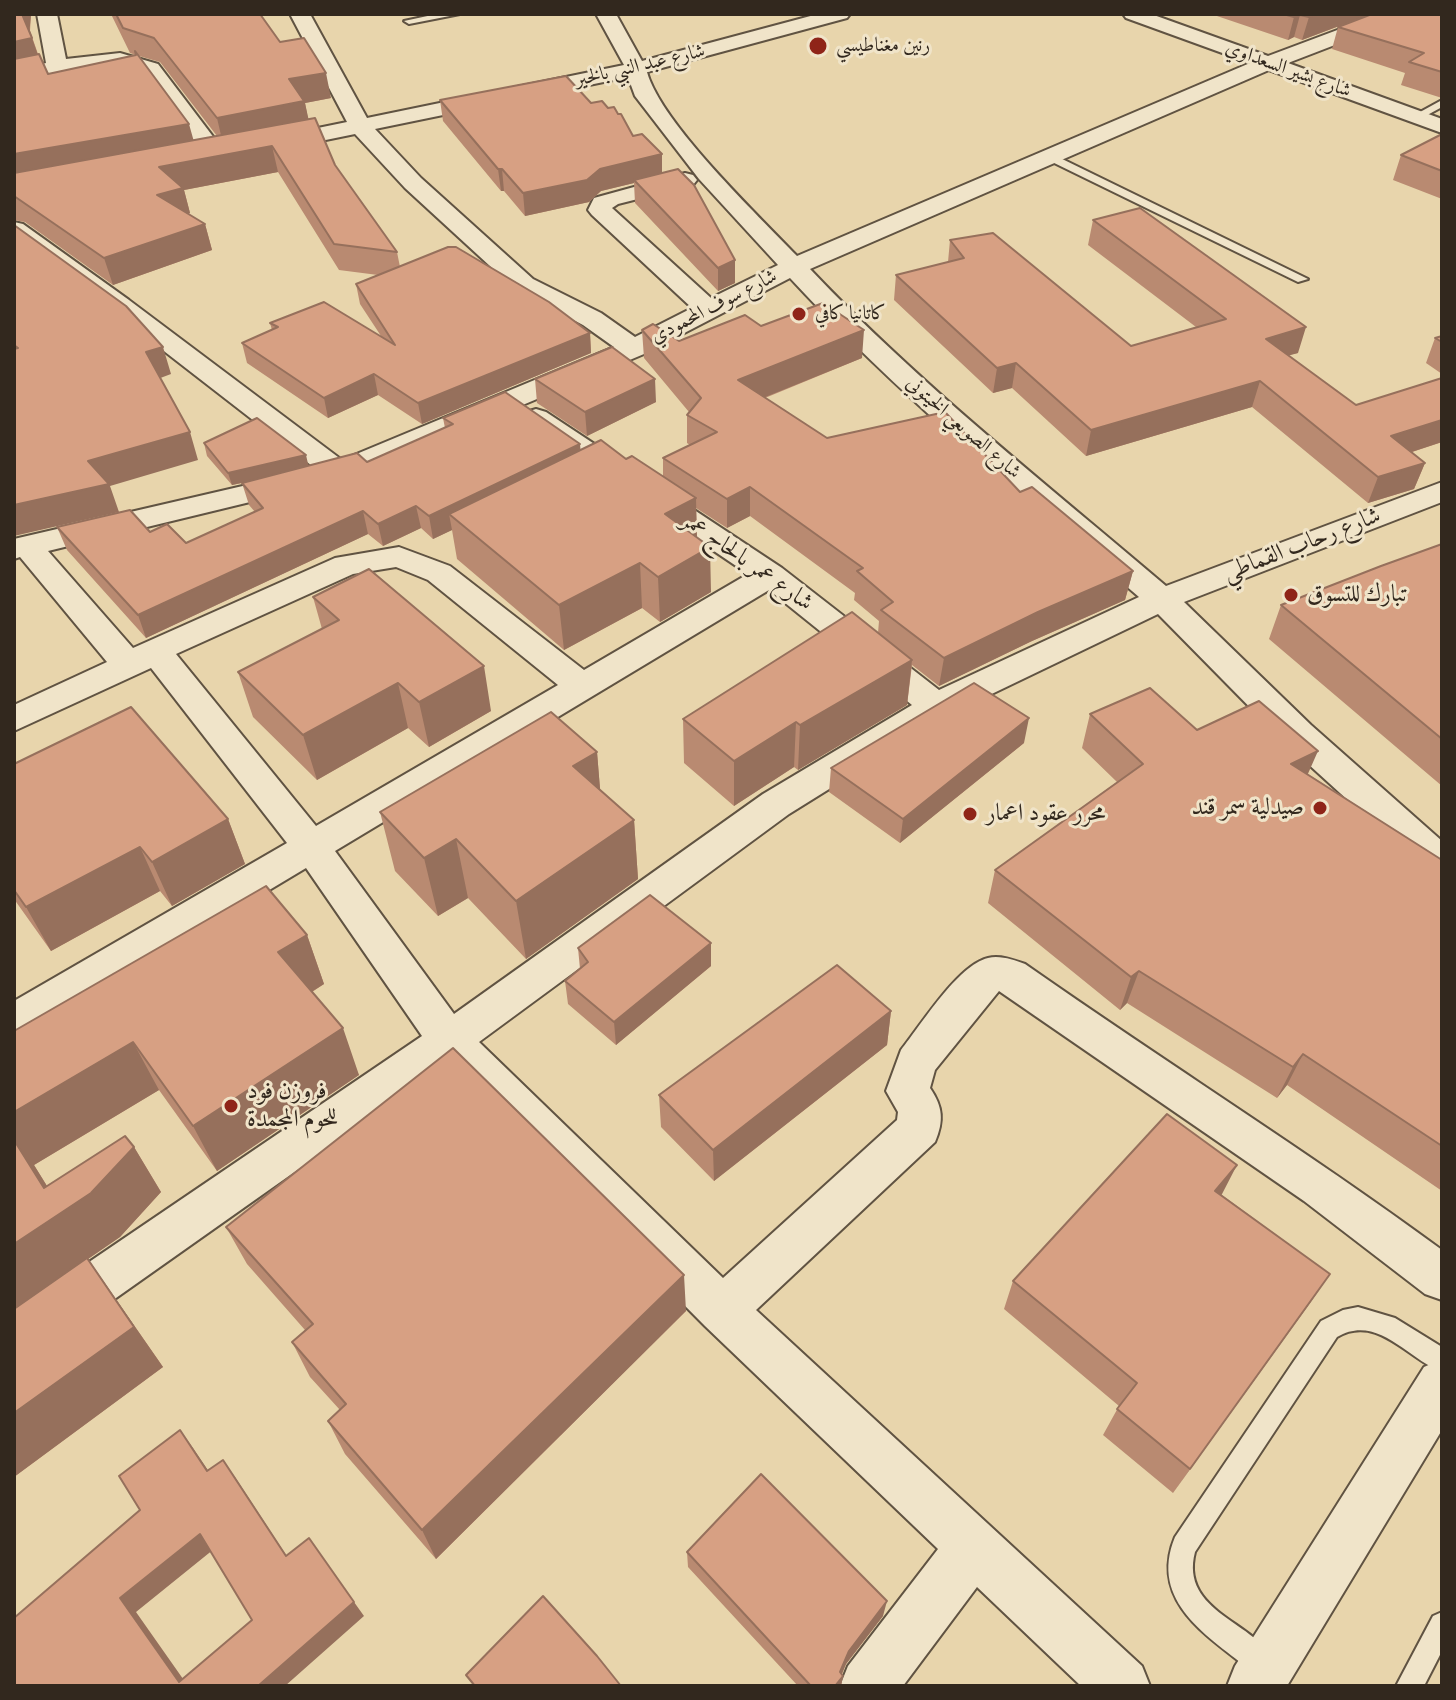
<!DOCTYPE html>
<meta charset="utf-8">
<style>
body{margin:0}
#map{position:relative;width:1456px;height:1700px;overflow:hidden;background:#e8d5ac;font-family:"IM FELL Great Primer",serif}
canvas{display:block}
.frame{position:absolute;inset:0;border:16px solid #32281e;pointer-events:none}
</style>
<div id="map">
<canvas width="1456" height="1700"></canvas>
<div class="frame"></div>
</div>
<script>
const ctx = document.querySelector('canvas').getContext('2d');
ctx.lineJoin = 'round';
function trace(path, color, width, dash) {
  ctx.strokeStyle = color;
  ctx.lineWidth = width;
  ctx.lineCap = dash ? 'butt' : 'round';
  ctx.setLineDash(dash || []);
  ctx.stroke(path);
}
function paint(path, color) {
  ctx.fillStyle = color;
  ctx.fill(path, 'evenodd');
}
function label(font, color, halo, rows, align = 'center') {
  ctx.font = font + ' "IM FELL Great Primer",Amiri,serif';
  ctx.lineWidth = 6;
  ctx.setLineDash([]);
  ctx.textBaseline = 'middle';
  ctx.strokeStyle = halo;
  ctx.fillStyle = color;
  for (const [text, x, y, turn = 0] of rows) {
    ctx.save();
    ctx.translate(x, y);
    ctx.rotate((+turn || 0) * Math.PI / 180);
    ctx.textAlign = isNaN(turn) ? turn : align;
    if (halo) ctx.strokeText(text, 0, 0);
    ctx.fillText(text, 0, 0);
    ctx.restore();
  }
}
const lane = new Path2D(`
 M437 14H460L409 24 404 21Z
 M1442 100V107L1420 119 1411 117Z
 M1046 155H1054L1308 279 1298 282 1046 159Z
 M1358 1307 1395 1318 1442 1347V1372C1408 1359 1377 1313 1337 1337L1195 1552C1179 1613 1258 1622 1275 1663L1271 1672 1262 1676 1253 1672C1209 1637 1148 1602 1175 1537L1321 1321 1343 1310Z
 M1442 1612V1651L1424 1686H1396L1433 1616Z`);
const street = new Path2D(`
 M37 14H57L66 59 120 53 158 64 227 155 224 160H208L144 72C103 55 55 74 14 83V71L46 63Z
 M290 14H310L367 118 624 65 596 14H616L642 61 818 14H850L847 18 647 72C661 123 758 215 797 256L1250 63 1126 18 1123 14H1151L1268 56 1380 14H1408L1405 18 1288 63 1442 119V133L1269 70 810 269C919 384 1045 483 1166 586L1442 482V502L1184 602 1311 725 1442 841V878L1428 873 1285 743 1158 614 948 715 789 814 479 1042 723 1278 897 1120 898 1112 886 1091 901 1050C921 1025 958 965 988 958 1000 955 1014 960 1025 964 1163 1061 1306 1150 1442 1250V1300L1425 1294 1304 1201 999 991 935 1070 930 1088C943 1107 944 1121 935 1142L756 1310 1142 1666 1150 1686H1081L977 1587 903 1686H840L848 1666 938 1549 705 1326 446 1065 31 1358 14 1365V1313L422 1036 306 868 29 1034 14 1039V1001L287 843 151 668 14 731V705L107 662 20 557 14 559V539L316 469 111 310 14 240V222L23 224 129 300 342 460 614 347 583 325 515 289 405 188 355 134 272 151 264 149 261 144 264 139 347 122ZM628 77 635 96 699 179 778 265 711 298 612 208 618 204 693 185 697 180 693 175 685 173 594 198 588 210 592 215 692 308 635 337 601 313 533 279 421 178 375 129ZM790 278C897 394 1020 494 1139 597L939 690 782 568 546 412 536 409 526 412 522 418 526 424 748 574 584 670 450 566 399 547 335 558 133 648 48 551 349 478 644 354ZM396 567 428 580 558 685 316 826 176 654 353 574ZM769 590 912 705 763 794 454 1014 335 851Z
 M1442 1359V1430L1287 1686H1227L1235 1666 1424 1367Z`);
const wall = new Path2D(`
 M14 14H31L30 31 38 54 48 74 136 55 130 53 111 14H260L280 42 331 98 305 103 308 119 335 165 397 252 400 267 590 333 591 353 422 424 378 395 328 418 247 363 242 343 272 330 270 323 381 336 360 304 356 284 378 275 339 270 278 172 184 190 190 213 188 214 205 224 212 250 113 285 25 222 14 220ZM139 56 160 62 217 136 193 140Z
 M1211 14H1371L1302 40 1294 37 1288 40Z
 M1442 14V98L1401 85 1405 73 1332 49 1338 27Z
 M440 100 591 103 633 136 662 154V173L735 283 718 291 635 203 634 183 601 191 589 202 525 216 504 191H501L443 121Z
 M1442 134V199L1393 180 1401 155Z
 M1093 220 1298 353 1288 355 1356 405 1442 378V442L1412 452 1425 463 1414 489 1368 503 1252 407 1086 456 1012 388 993 393 894 300 896 275 948 262 950 240 1131 346 1196 327 1088 245Z
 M761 326 862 358 765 398 827 438 1020 492 1133 571 1125 600 1032 641 939 686 912 665 907 705 798 770 794 767 734 806 684 763 683 719 878 633 879 621 854 600 855 593 750 516 727 528 696 508 697 537 711 592 660 622 642 608 564 650 457 559 452 530 433 539 421 528 383 546 368 534 146 638 67 550 57 527 150 532 186 543 255 512 249 505 242 483 232 485 207 456 204 443 309 466 367 462 445 428 443 418 580 444V450L626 459 663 477V458L690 445 687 443V415L689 412 644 358 642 330 679 341Z
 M1442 336V374L1426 363 1435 338Z
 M535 379 656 402 587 436 537 403Z
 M1442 544V786L1269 639 1281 605Z
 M313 597 491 711 429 747 408 728 317 780 253 717 238 672 322 629Z
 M1090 714 1197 730 1308 774 1442 860V1191L1287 1085 1277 1098 1127 1003 1120 1010 988 903 995 870 1117 782 1082 748Z
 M1024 743 900 843 829 792 831 768Z
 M597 752 600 790 634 820 638 879 526 959 468 898 438 916 395 871 380 812Z
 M14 764 228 819 245 864 172 906 160 891 51 951 14 899Z
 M307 935 324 984 312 992 359 1075 217 1171 159 1090 34 1165 47 1186 134 1147 161 1192 120 1237 88 1259 163 1367 14 1477V1031Z
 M578 948 711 966 616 1045 568 1004 565 981 580 969Z
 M891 1011 887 1045 714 1181 661 1127 659 1095Z
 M1222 1195 1330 1274 1173 1493 1103 1435 1119 1406 1004 1309 1013 1281Z
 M226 1227 686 1311 436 1559 345 1454 328 1421 340 1410 310 1377 292 1342 305 1330 247 1264Z
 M687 1552 883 1616 846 1664 842 1674 843 1676 841 1686H798L688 1567Z`);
const shadedWall = new Path2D(`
 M22 14H31L29 36Z
 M1318 14H1371L1302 40 1309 17Z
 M1300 15 1294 37 1288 40 1294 17Z
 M32 38 40 61 14 69V42Z
 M326 73 331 98 305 103 310 126 223 144 217 118 289 79Z
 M189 124 196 149 14 181V154Z
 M272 146 278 172 184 190 190 213 165 221 157 195 159 167Z
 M662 154V176L634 180V183L601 191 589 202 525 216 523 193 600 169Z
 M498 169H502L504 191H501Z
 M205 224 212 250 113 285 104 258Z
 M735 260V283L718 291V268Z
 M1306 327 1298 353 1258 364 1266 339Z
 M864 330 862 358 738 408V380Z
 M590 333 591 353 422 424 418 403Z
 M163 347 171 374 155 380 146 352Z
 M1016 363 1012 388 993 393 997 368Z
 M374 374 378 395 328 418 324 398Z
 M655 379 656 402 587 436 585 412Z
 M1260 381 1252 407 1086 456 1091 430Z
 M1442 420V442L1381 462 1391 436Z
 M190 432 198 460 110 486 119 512 14 536V505L88 461Z
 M580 444 582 466 449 514 452 530 433 539 429 516Z
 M306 455 309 468 232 485 228 473Z
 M1425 463 1414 489 1368 503 1378 477Z
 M750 487V516L727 528V499Z
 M696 498 697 543 665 514Z
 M416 506 421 528 383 546 378 524Z
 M363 511 368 534 146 638 138 615Z
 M710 547 711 592 660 622 658 577Z
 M640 563 642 608 564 650 559 605Z
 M1133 571 1125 600 1032 641 939 686 944 658 1038 612Z
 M912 660 907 705 798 770 800 725Z
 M484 666 491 711 429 747 419 702Z
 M398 683 408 728 317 780 303 735Z
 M1029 718 1024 743 900 843 903 819Z
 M796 722 794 767 734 806V761Z
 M1318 751 1303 785 1291 764Z
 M597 752 602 812 573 766Z
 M228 819 245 864 172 906 152 862Z
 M634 820 638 879 526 959 516 901Z
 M456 839 468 898 438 916 424 858Z
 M140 847 160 891 51 951 26 907Z
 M307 935 324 984 297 1001 278 952Z
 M711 943V966L616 1045 614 1022Z
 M1139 971 1127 1003 1120 1010 1131 977Z
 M891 1011 887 1045 714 1181 713 1150Z
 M343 1028 359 1075 217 1171 193 1126Z
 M133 1042 159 1090 34 1165 63 1212 134 1147 161 1192 120 1237 88 1259 163 1367 14 1477V1244L44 1188 14 1140V1112Z
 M1303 1054 1287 1085 1277 1098 1293 1067Z
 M1237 1165 1221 1196 1215 1191Z
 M1330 1274 1310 1303 1173 1493 1190 1469Z
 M684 1275 686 1311 436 1559 422 1530Z
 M180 1430 193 1448 220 1488 207 1471Z
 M223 1460 235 1477 297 1572 286 1556Z
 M200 1534 214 1549 136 1612 188 1686 179 1682 120 1598Z
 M887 1601 883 1616 846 1664 838 1683 843 1676 841 1686H835L849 1651Z
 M354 1602 364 1616 285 1686H258Z`);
const building = new Path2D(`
 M14 14H22L32 38 14 42Z
 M116 14H260L280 42 304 38 326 73 289 79 304 101 217 118 154 38 123 28Z
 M1283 14H1318L1309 17 1300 15 1294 17Z
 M1372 14H1442V72L1409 62 1424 53 1338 27Z
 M135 51 189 124 14 154V59L39 54 48 74 136 55Z
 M566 76 591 103 602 101 608 108 614 107 618 114H621L633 136 642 134 662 154 600 169 587 180 523 193 502 169H498L440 100Z
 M315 118 335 165 397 252 334 244 272 146 159 167 183 188 157 195 205 224 104 258 14 196V173Z
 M1442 134V171L1401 155Z
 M678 169 694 185 735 260 718 268 634 180Z
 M1140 208 1306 327 1266 339 1356 405 1442 378V420L1391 436 1425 463 1378 477 1260 381 1091 430 1016 363 997 368 896 275 964 258 950 240 993 233 1131 346 1226 319 1093 220Z
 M14 225 126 306 163 347 146 352 190 432 88 461 109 484 14 505V349L18 348 14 345Z
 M448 247H456L549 302 590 333 418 403 374 374 324 398 242 343 278 327 270 323 324 302 395 345 356 284Z
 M823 303 864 330 738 380 827 438 945 412 1020 492 1032 487 1133 571 1038 612 944 658 881 610 893 602 857 571 863 568 750 487 727 499 663 458 717 432 687 415 701 398 642 330 653 324 679 341 745 315 761 326Z
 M1442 336V342L1435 338Z
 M612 347 655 379 585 412 535 379Z
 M505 392 580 444 429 516 416 506 378 524 363 511 138 615 57 527 130 510 150 532 167 524 186 543 263 508 242 483 357 453 367 462 453 424 443 418Z
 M257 418 306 455 228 473 204 443Z
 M601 440 626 459 632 456 696 498 665 514 710 547 658 577 640 563 559 605 449 514Z
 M1442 544V739L1281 605 1381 566Z
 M369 569 484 666 419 702 398 683 303 735 238 672 339 620 313 597Z
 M852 612 912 660 800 725 796 722 734 761 683 719Z
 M974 683 1029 718 903 819 831 768Z
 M1150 688 1197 730 1259 701 1318 751 1291 764 1442 860V1146L1303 1054 1293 1067 1139 971 1131 977 995 870 1143 764 1090 714Z
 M131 707 228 819 152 862 140 847 26 907 14 890V764Z
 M551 712 597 752 573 766 634 820 516 901 456 839 424 858 380 812Z
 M266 886 307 935 278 952 343 1028 193 1126 133 1042 14 1112V1031Z
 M650 895 711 943 614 1022 565 981 588 962 578 948Z
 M837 965 891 1011 713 1150 659 1095Z
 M453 1048 684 1275 422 1530 328 1421 346 1404 292 1342 313 1324 226 1227Z
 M1167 1114 1237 1165 1215 1191 1330 1274 1190 1469 1117 1409 1137 1383 1013 1281Z
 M125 1136 134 1147 91 1193 14 1244V1140L44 1188Z
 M87 1258 134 1327 14 1413V1309Z
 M180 1430 207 1471 223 1460 286 1556 309 1538 354 1602 258 1686H14V1618L140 1510 119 1476ZM200 1534 252 1620 179 1682 120 1598Z
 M761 1474 887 1601 849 1651 840 1672 843 1676 835 1686H811L687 1552Z
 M543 1596 597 1656 621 1686H475L466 1675Z`);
const markers = [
 [818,46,10,"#8f2418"],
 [799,314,8,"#8f2418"],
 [1291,595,8,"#8f2418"],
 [1320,808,8,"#8f2418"],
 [970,814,8,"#8f2418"],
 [231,1106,8,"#8f2418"]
];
const farPoinames = [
 ["رنين مغناطيسي",836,46],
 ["كاتانيا كافي",815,314]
];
const farStreetnames = [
 ["شارع عبد النبي بالخير",640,66,-13],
 ["شارع بشير السعداوي",1288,70,20],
 ["شارع سوف المحمودي",714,307,-27],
 ["شارع الصويعي الخيتوني",963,428,41]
];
const streetNames = [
 ["شارع رحاب القماطي",1302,545,-21],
 ["شارع عمر بالحاج عمر",747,562,35]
];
const poiNames = [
 ["تبارك للتسوق",1307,595],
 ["صيدلية سمر قند",1304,808,"right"],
 ["محرر عقود اعمار",986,814],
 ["فروزن فود",247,1092],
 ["للحوم المجمدة",247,1120]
];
trace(lane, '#605342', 4);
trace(street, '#605342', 4);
paint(lane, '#f0e4c9');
paint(street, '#f0e4c9');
paint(wall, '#b98a71');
paint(shadedWall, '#96705c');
paint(building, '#d7a083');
trace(building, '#96705c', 2);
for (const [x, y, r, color] of markers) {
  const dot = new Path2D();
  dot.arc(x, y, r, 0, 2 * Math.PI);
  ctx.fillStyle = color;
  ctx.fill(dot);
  trace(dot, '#f0e4c9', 3);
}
label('20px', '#32281e', '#f0e4c9', farPoinames, 'left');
label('20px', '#32281e', '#f0e4c9', farStreetnames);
label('24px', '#32281e', '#f0e4c9', streetNames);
label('24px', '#32281e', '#f0e4c9', poiNames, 'left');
</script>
